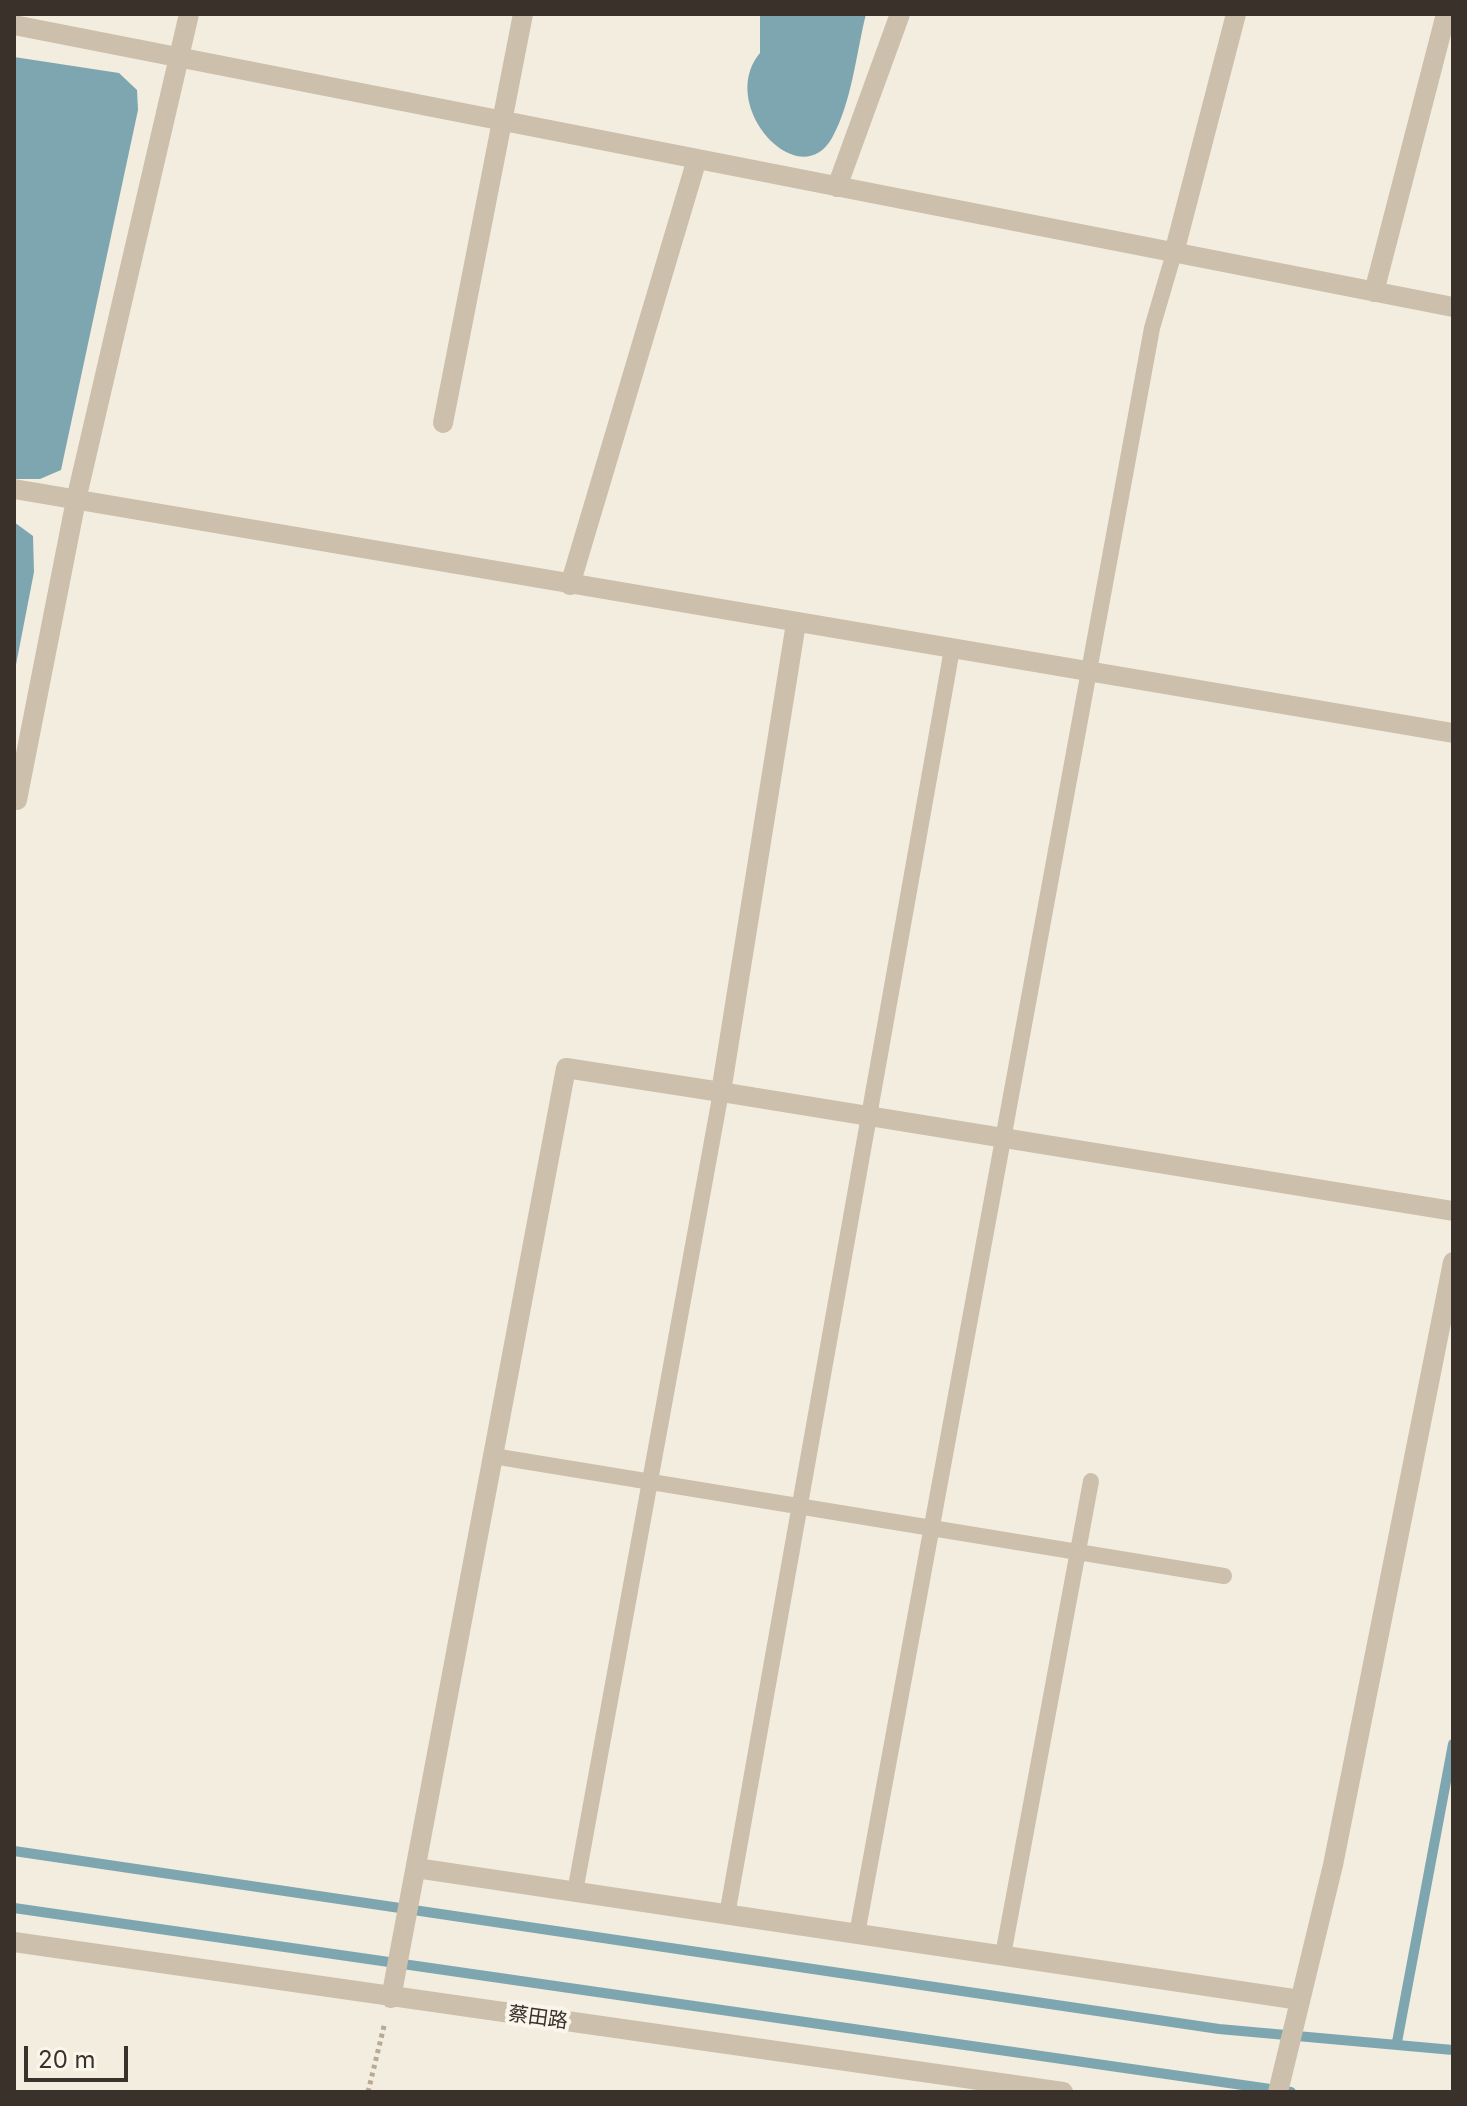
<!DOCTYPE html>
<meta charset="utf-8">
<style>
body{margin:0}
#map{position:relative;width:1467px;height:2106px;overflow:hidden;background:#f3eddf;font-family:Inter,sans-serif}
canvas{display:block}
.frame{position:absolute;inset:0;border:16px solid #39312a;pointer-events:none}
.scale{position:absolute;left:24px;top:2046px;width:104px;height:36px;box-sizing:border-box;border:4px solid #39312a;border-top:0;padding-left:10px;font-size:24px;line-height:28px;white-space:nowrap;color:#39312a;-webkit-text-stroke:6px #faf6ec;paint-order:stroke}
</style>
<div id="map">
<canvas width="1467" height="2106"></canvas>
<div class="frame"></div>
<div class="scale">20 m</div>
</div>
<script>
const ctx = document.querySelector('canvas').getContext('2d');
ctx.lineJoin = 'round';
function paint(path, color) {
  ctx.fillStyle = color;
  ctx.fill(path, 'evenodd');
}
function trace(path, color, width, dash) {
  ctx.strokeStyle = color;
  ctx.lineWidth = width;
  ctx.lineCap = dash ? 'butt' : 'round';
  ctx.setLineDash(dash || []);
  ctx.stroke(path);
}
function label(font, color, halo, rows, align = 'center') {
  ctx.font = font + ' Inter,"Noto Sans SC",sans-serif';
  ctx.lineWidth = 8;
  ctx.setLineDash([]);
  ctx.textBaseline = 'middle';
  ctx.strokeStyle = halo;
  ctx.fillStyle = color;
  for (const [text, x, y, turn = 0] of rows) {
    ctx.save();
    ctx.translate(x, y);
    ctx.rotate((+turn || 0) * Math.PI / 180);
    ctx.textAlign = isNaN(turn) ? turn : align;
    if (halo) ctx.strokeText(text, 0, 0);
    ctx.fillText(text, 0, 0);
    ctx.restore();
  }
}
const water = new Path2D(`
 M760 14H866C856 54 852 102 832 138 799 196 716 105 760 53Z
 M14 57 119 73 137 90 138 110 61 470 40 479H14Z
 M14 522 33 536 34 572 14 675Z`);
const stream = new Path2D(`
 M14 1851 1219 2029 1453 2050
 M14 1908 1291 2092
 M1397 2042 1453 1744`);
const path = new Path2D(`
 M368 2092 385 2022`);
const service = new Path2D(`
 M493 1456 1224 1576
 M575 1892 721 1092
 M727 1915 952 649
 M857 1934 1152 328 1174 253
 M1003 1955 1091 1481`);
const minor = new Path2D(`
 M14 25 1453 307
 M837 187 900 14
 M1174 253 1236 14
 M1374 292 1446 14
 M443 423 523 14
 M14 489 1453 733
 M570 585 697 159
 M17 800 76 500 189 14
 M721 1092 1453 1211
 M416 1868 1300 2000
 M14 1942 1063 2092
 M391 1998 566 1068 721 1092 796 623
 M1278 2092 1333 1865 1453 1262`);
const streetNames = [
 ["蔡田路",538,2018,8]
];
paint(water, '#7ea6b0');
trace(stream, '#7ea6b0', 10);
trace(path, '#b8aa95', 5, [4, 4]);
trace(service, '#ccbfab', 16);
trace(minor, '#ccbfab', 20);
label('20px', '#39312a', '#faf6ec', streetNames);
</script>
